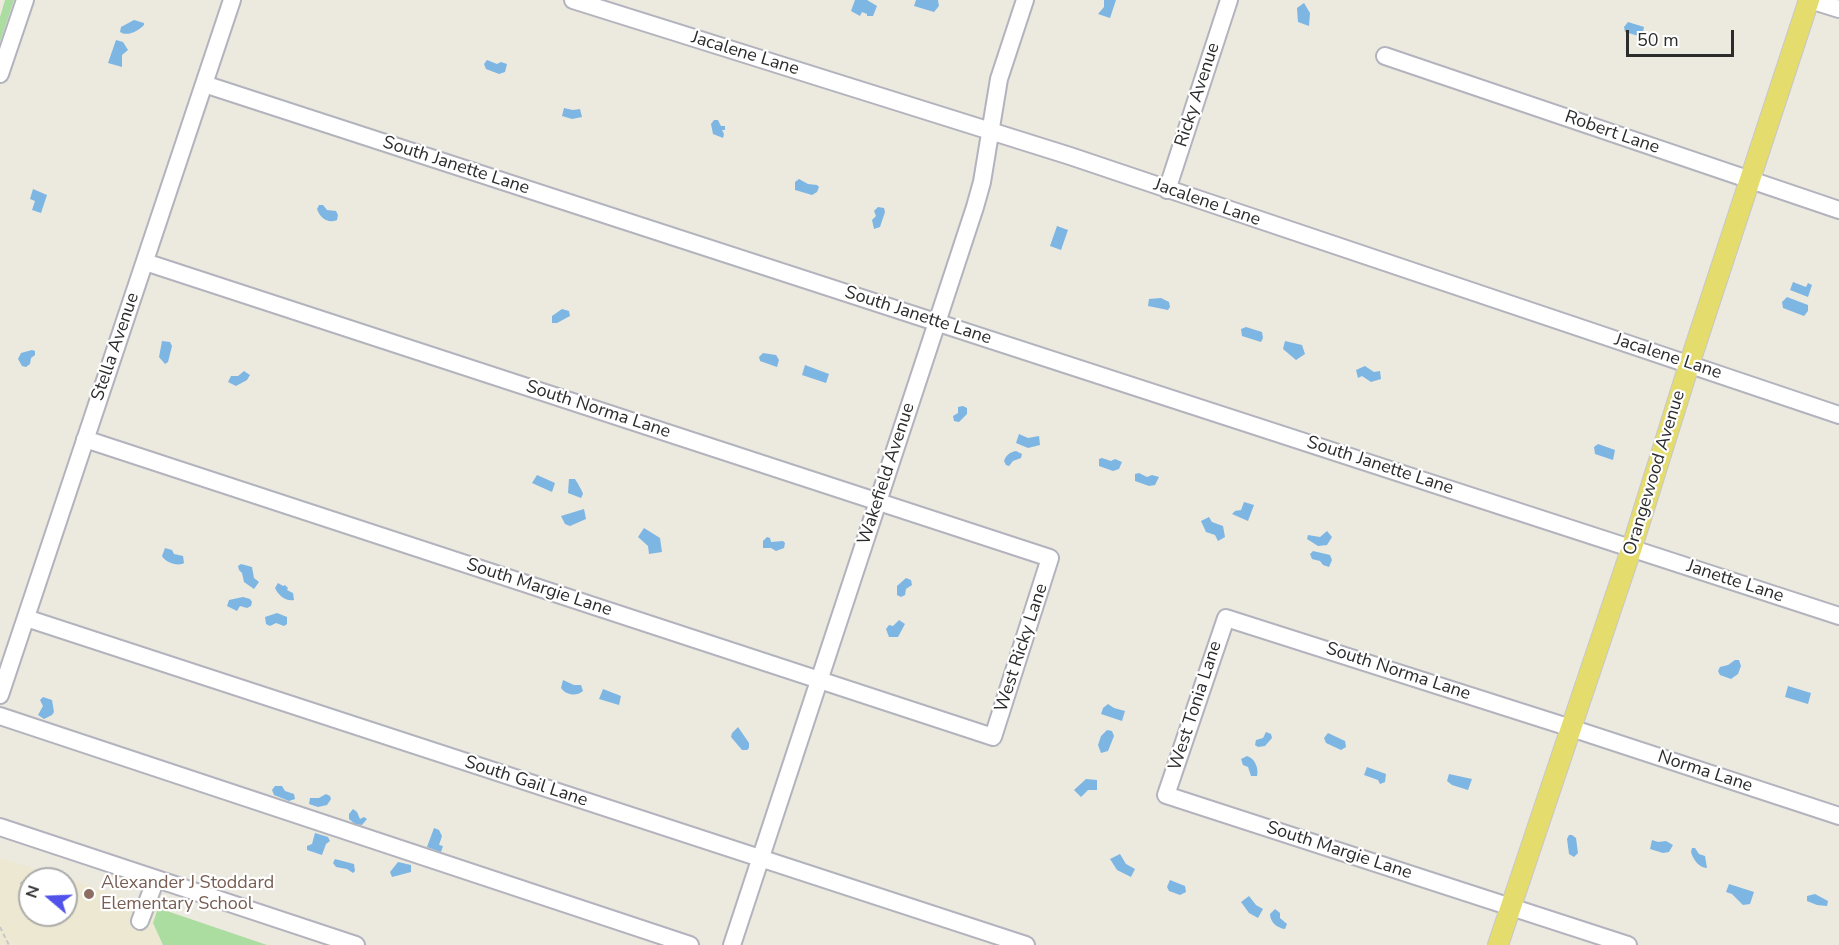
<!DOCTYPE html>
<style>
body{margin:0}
#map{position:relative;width:1839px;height:945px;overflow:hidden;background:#ece9df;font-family:"Nunito Sans",sans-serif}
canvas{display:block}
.north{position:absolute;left:18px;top:867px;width:60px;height:60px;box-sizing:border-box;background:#fff;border:2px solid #ababab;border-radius:50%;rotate:289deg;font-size:16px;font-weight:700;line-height:24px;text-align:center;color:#2c2c2c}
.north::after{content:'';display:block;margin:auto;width:21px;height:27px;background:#5052e9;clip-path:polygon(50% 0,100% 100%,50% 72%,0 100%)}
.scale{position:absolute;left:1626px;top:30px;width:108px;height:27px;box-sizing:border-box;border:3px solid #2c2c2c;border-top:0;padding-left:8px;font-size:18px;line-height:21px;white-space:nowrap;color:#2c2c2c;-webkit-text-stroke:4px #fff;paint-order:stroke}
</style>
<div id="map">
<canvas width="1839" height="945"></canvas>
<div class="north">N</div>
<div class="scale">50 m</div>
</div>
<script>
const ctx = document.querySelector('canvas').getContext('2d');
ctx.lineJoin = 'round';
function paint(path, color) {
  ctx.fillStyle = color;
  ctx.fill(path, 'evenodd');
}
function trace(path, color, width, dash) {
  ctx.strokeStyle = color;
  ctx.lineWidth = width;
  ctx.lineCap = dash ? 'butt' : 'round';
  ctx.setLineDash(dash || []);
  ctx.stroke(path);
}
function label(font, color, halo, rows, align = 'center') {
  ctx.font = font + ' "Nunito Sans",sans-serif';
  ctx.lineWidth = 4.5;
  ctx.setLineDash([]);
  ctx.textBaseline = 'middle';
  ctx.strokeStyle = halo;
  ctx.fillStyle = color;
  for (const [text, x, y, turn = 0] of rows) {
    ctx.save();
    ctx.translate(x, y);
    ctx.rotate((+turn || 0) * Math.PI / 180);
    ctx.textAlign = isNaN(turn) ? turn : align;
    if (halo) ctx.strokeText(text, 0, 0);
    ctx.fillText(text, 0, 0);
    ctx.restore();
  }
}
const education = new Path2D(`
 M0 858 158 908 153 924 163 945H0ZM30 879H66V915H30Z`);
const green = new Path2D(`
 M5 0H14L0 42V17Z
 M158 908 267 945H163L153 923Z`);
const water = new Path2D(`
 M855 0H867L877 6 873 16H867V14L862 12 860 16 851 11Z
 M916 0H938L939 6 934 12 914 6Z
 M1104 0H1116L1110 18 1098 14 1104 7Z
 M1304 3 1310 13 1309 26 1298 22 1297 8Z
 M134 20 144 23V25C138 31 128 37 120 32L121 27Z
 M1628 22 1644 27 1642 37 1625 32 1624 27Z
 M116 40 123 42 128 50 122 55V67L108 63Z
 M487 60 497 64 501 62 507 64 505 72 499 74 486 69 484 64Z
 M564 108 573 110 580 109 582 117 572 119 562 116Z
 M714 120H718L721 126H725V130H722L724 134 723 138 713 134 711 124Z
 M799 179 808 184 817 185 819 187 817 192 812 195 795 190V182Z
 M33 189 47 195 41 213 32 210 35 201 30 199Z
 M319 205H323L327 210 336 211 338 215 337 220C328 224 320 218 317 209Z
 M878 207 884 208 885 212 880 227 874 229 872 220 876 216 874 211Z
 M1057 226 1068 230 1061 250 1050 246Z
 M1793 282 1806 287 1808 283 1812 285 1808 297 1790 290Z
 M1787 297 1808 305V311L1804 316 1783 308 1782 302Z
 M1161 298 1169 302 1170 307 1168 310 1148 306 1149 299Z
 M562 309 569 311 570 316 557 323H552V316Z
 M1246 327 1262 332 1263 338 1261 342 1242 336 1241 329Z
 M162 341 170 342 172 346 168 362 165 364 159 357Z
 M1285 341 1302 345 1305 354 1296 360 1283 349Z
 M32 350 35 351V355L31 358 30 364 26 367 22 366 18 359 21 353Z
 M763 353 776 355 779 360 777 367 760 361 759 357Z
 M805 365 829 374 826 383 802 375Z
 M1365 366 1374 372 1380 371 1381 379 1371 382 1362 376 1358 378 1356 370Z
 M244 371 250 375 247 380 236 386 228 382 231 376H238Z
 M963 406 967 408V414L959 422 954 421 953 416 958 413V407Z
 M1019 434 1028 438 1039 436 1040 445 1028 448 1016 443Z
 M1598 444 1615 450 1613 460 1595 454 1594 447Z
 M1016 451 1022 454 1021 458 1013 461 1009 466 1006 465 1004 461C1006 455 1010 452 1016 451Z
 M1102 458 1111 461 1115 459 1122 462 1119 469 1113 471 1099 466V459Z
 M1139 473 1147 477 1152 475 1159 477 1155 485 1149 486 1135 481V474Z
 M537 475 555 483 552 492 532 483Z
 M569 479H575C577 482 583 492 583 494L581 498 568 493Z
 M1244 502 1254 505 1248 521 1232 514 1235 511 1241 510Z
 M584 509 586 519 570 526 565 524 561 516Z
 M1209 517 1212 522 1223 526 1225 537 1218 541 1215 535 1206 532 1201 521Z
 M644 528 660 538 662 552 649 554 648 546 638 537Z
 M1327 531 1332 537 1327 545 1318 546 1307 539 1308 535 1320 537Z
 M767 537 770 538 771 542 783 541 785 543 784 548 776 551 771 548H763V541Z
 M165 548 172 550 174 554 183 556 184 563C178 567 165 562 162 556Z
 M1313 551 1330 555 1332 560 1329 567 1323 565 1320 561 1312 559 1310 554Z
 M241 564 252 567 254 578 259 582 254 589 244 582 242 573 239 570 238 566Z
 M906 578 911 580 912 585 906 589 905 595 901 597 897 595V586Z
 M278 583 283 586 285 585 288 588 287 590 293 593 294 600C286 602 278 595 275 588Z
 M243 597 250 599 252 602 251 606 247 608 240 606 237 611 227 606 229 600Z
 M277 613 287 617V624L284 626 276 623 270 626 266 624 265 617Z
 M899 620 905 624 898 637H889L886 629 889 625 893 626Z
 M1735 660H1739L1741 666 1738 674 1731 679 1720 675 1718 671 1720 667 1728 665Z
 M563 680 574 685H581L583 691C576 697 566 695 561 688Z
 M1788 686 1811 693 1808 704 1785 697Z
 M603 689 621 696 619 705 599 699Z
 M43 697 52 700 54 712 52 715 44 719 38 715 43 706 40 700Z
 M1108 704 1114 708 1125 711 1122 721 1101 714 1103 708Z
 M738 727 749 743V748L747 750H742L731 737 732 733Z
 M1107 730 1112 731 1114 736 1108 751 1101 753 1098 745 1101 736Z
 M1266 732 1271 734 1272 738 1265 746 1258 747 1255 745 1256 740 1263 738Z
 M1328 733 1345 741 1346 747 1341 750 1326 743 1324 738Z
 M1247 756C1255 758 1259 769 1257 776H1251L1248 767 1243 765 1241 759Z
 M1367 767 1386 774 1385 782 1380 784 1378 780 1364 775Z
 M1449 774 1472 779 1468 790 1452 785 1447 781Z
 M1086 779 1097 780V790H1088L1081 797 1074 790Z
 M275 786H282L285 791 294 794 295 799 289 801 274 795 272 790Z
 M326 794 330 796 331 799 327 805 318 807 309 804 310 798H319Z
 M353 809 357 812 360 819 364 817 367 819 362 825 355 824 349 819V814Z
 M434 828 439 830 442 836 439 845 443 846 441 852 427 847Z
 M315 833 328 837 330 841 326 844 322 855 307 850V846L312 844Z
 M1569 835H1572L1576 838 1578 853 1574 857 1569 854 1567 839Z
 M1652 840 1658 842 1666 841 1673 845 1669 852 1663 853 1650 849Z
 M1692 848H1695L1699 854 1705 856 1707 868C1699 868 1693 859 1691 852Z
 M1120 854 1126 864 1135 869 1131 877 1117 870 1110 859Z
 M335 859 354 864 355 871 353 873 347 869 336 867 333 863Z
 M398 862 411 865V872L392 877 390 872Z
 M1170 880 1185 886 1186 892 1180 895 1169 891 1167 887Z
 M1729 884 1754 892 1750 904 1743 905 1732 894 1726 892Z
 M1815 894 1828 901 1827 906 1817 905 1807 901V896Z
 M1249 896 1256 905 1263 909 1258 918 1249 913 1241 902Z
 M1275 909 1280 913V918L1287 924 1285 929C1277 928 1270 922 1270 914Z`);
const path = new Path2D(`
 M20 884 33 874
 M0 927 9 945`);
const minor = new Path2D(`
 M573 0 1070 156 1839 415
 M1810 0 1839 9
 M1385 56 1839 210
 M0 74 25 0
 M204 84 1839 616
 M1167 190 1229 0
 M85 439 993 737 1050 558 145 262
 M26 618 1026 945
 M0 695 232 0
 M0 716 690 945
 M0 827 356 945
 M140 921 156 879
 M732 945 975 207 982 182 999 79 1025 0
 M1628 945 1166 795 1226 618 1571 728 1839 816`);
const major = new Path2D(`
 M1498 945 1632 547 1689 365 1809 0`);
const markers = [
 [89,894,6,"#8d6e63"]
];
const streetNames = [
 ["Jacalene Lane",745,54,17],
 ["Ricky Avenue",1198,95,-72],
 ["Robert Lane",1612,133,19],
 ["South Janette Lane",456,166,18],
 ["Jacalene Lane",1207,203,19],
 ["South Janette Lane",918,316,18],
 ["Stella Avenue",116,347,-71],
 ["Jacalene Lane",1668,357,18],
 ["South Norma Lane",598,410,18],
 ["South Janette Lane",1380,466,18],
 ["Orangewood Avenue",1655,473,-73],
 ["Wakefield Avenue",887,474,-72],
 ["Janette Lane",1735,582,18],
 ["South Margie Lane",539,588,18],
 ["West Ricky Lane",1022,648,-72],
 ["South Norma Lane",1398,672,18],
 ["West Tonia Lane",1196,706,-72],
 ["Norma Lane",1705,772,18],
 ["South Gail Lane",526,782,18],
 ["South Margie Lane",1339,851,18]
];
const educationNames = [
 ["Alexander J Stoddard",101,884],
 ["Elementary School",101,905]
];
paint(education, '#ece8d1');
paint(green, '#abdda1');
paint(water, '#7db6e3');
trace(minor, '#b3b3be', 20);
trace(major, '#c8c8c8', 22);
trace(path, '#c8c8c8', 2, [4.5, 3]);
trace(minor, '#fff', 16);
trace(major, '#e4dc6d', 20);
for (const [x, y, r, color] of markers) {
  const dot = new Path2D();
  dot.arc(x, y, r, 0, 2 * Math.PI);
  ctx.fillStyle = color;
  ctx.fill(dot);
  trace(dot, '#fff', 2);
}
label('18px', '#2c2c2c', '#fff', streetNames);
label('18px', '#785e54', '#fff', educationNames, 'left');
</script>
